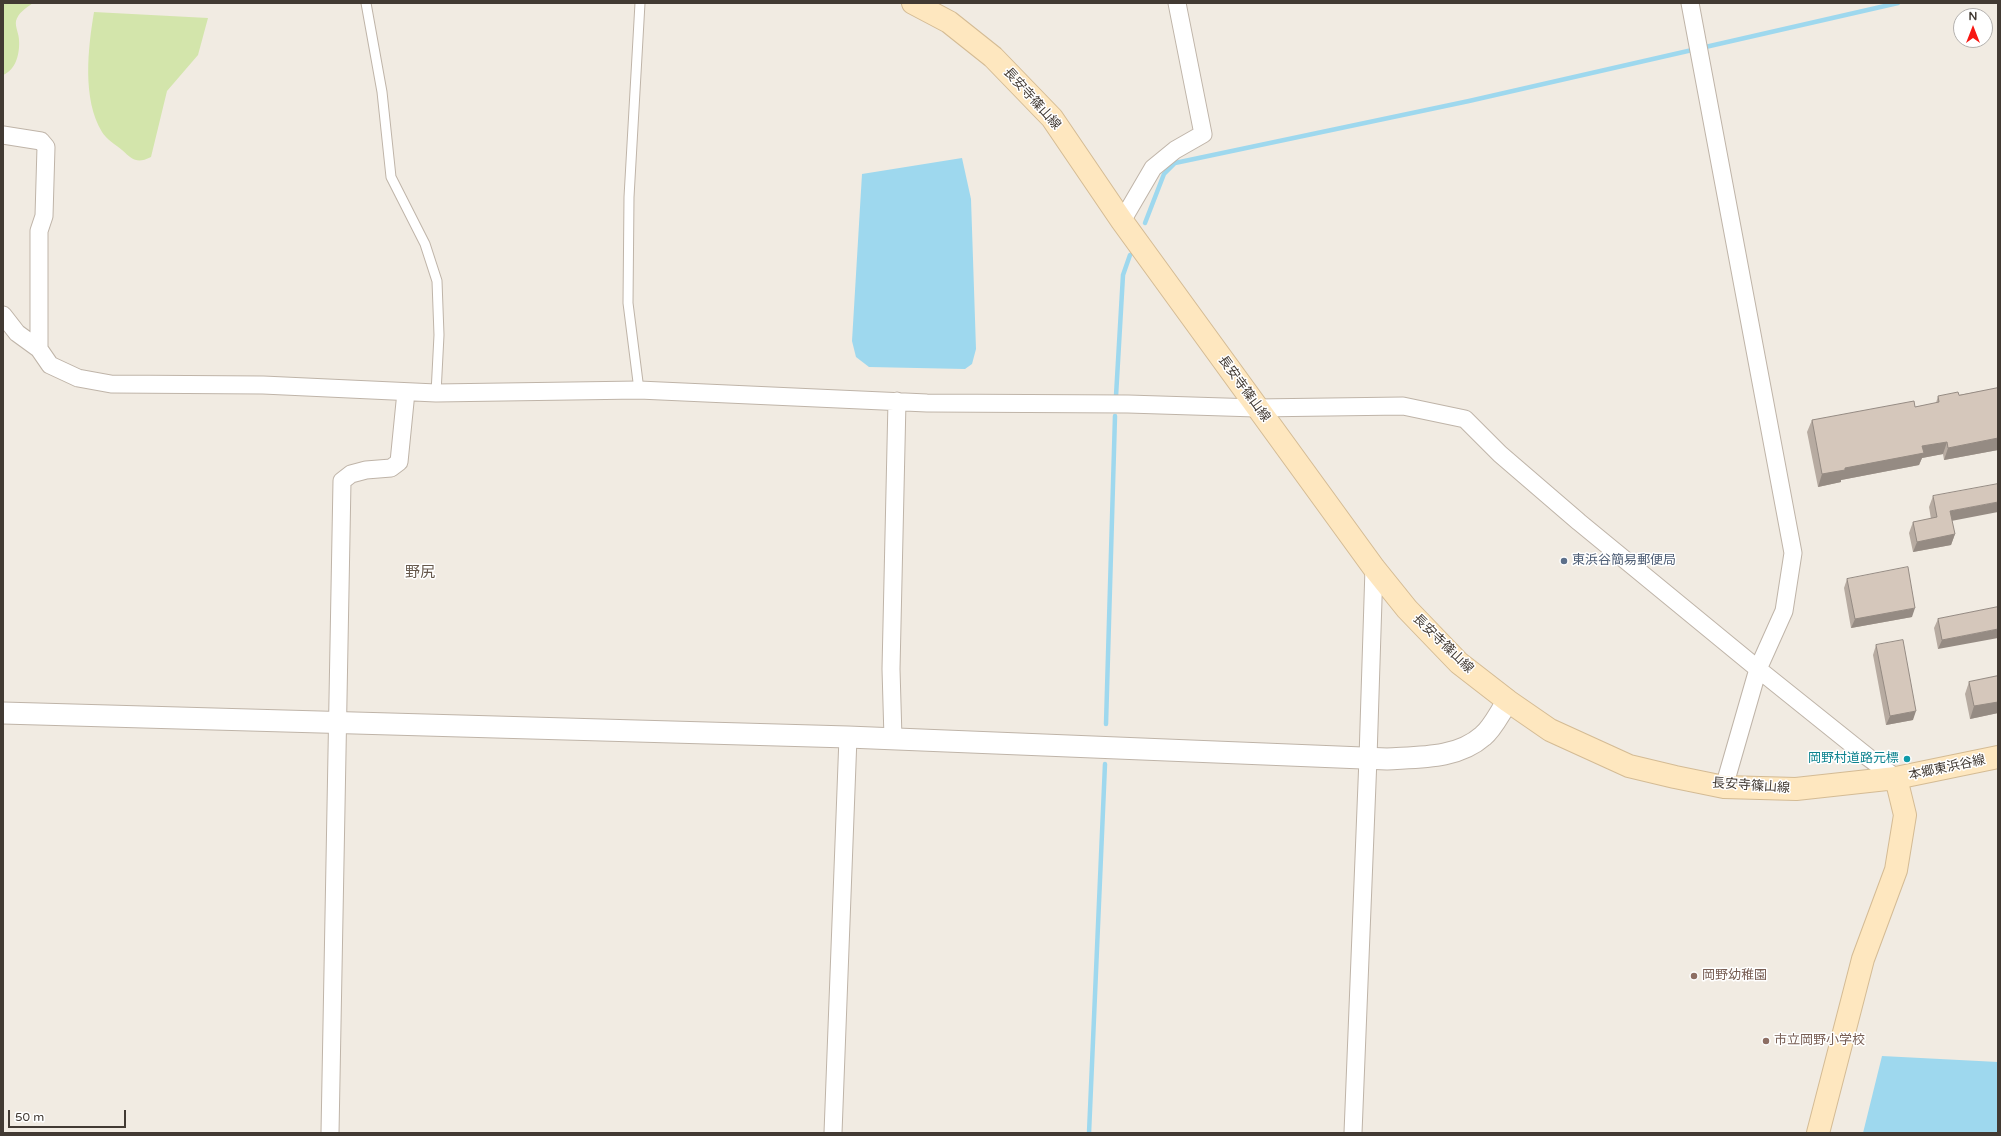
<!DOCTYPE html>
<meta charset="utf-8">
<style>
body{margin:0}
#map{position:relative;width:2001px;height:1136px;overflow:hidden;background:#f1ebe2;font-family:"Varela Round",sans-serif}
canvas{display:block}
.frame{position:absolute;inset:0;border:4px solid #423a33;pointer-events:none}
.north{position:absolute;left:1953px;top:8px;width:40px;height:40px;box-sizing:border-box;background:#fff;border:1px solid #b3b0ad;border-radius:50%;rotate:0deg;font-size:11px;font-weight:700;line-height:16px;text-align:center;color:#423a33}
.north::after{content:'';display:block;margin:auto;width:14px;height:18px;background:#f71813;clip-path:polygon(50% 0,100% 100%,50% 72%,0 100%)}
.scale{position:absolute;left:8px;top:1110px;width:118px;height:18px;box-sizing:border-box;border:2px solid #423a33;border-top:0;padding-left:5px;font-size:12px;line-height:14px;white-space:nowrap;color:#423a33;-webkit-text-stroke:3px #fff;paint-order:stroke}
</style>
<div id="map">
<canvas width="2001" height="1136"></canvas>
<div class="frame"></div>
<div class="north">N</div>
<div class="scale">50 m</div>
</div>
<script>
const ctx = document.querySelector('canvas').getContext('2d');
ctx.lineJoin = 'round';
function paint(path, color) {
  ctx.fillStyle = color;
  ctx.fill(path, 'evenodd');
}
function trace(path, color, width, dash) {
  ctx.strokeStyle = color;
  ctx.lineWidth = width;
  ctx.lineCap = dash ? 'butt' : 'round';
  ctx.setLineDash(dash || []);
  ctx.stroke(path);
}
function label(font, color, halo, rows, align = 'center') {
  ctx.font = font + ' "Varela Round","Noto Sans JP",sans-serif';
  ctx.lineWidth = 3;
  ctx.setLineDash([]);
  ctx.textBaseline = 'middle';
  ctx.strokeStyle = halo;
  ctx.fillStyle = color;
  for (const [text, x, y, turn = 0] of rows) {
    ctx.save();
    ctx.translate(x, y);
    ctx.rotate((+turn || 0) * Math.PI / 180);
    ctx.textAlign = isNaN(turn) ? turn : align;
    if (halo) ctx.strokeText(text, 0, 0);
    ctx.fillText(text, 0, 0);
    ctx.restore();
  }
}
const green = new Path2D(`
 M3 3H33C26 8 18 13 16 21 15 27 19 34 19 40 20 53 16 70 3 75Z
 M94 12 208 18 198 55 167 91 151 157C137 164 133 160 122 150 116 145 106 139 102 132 82 99 88 48 94 12Z`);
const water = new Path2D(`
 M962 158 971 199 976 349 972 364 965 369 869 367 856 357 852 341 862 174Z
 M1882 1056 1998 1062V1133H1863Z`);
const stream = new Path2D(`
 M1145 223 1164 174 1175 163 1469 101 1898 3
 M1116 396 1123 275 1130 255
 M1106 724 1115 416
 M1089 1133 1105 764`);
const service = new Path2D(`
 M366 3 382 92 391 177 425 244 437 281 439 335 436 393
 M639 390 628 303 629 197 640 3`);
const minor = new Path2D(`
 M1690 3 1793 553 1784 611 1758 669 1724 787
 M3 135 41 141 46 147 44 216 39 231V349
 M1122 221 1153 168 1175 150 1203 134 1177 3
 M3 315 17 333 39 349 50 365 78 378 111 384 263 385 436 393 639 390 927 403 1128 404 1256 408 1403 406 1465 419 1500 454 1579 522 1758 669 1869 758 1896 778
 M893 738 891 669 897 401
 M330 1133 342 481 351 474 366 470 391 468 399 462 406 392
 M833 1133 848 737
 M1353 1133 1368 758 1374 568`);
const tertiary = new Path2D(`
 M3 713 848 737 1387 759C1419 757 1457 759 1483 736 1493 728 1500 712 1508 701`);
const secondary = new Path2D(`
 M913 3 949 22 993 57 1052 118 1122 221 1374 568 1407 609 1459 663 1508 701 1550 730 1629 766 1675 777 1724 787 1796 789 1896 778 1998 757
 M1818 1133 1863 959 1896 870 1905 815 1896 778`);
const wall = new Path2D(`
 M1998 388V450L1944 460 1943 454 1922 458 1919 465 1841 480V482L1818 487 1807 432 1812 420 1915 407 1936 403 1938 396 1959 395Z
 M1933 496 1952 521 1955 534 1951 545 1913 552 1909 533 1913 522 1931 519 1929 507Z
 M1847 579 1912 617 1851 628 1844 588Z
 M1998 607 1938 649 1934 628 1938 619Z
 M1876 645 1913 720 1886 725 1873 655Z
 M1998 676V713L1970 719 1965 694 1969 682Z`);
const shadedWall = new Path2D(`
 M1998 438V450L1944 460 1948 448Z
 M1947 442 1943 454 1922 458 1919 465 1841 480V482L1818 487 1822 474 1922 446Z
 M1998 502V512L1946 522 1950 511Z
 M1955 534 1951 545 1913 552 1917 542Z
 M1915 608 1912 617 1851 628 1855 619Z
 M1998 629V638L1938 649 1942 640Z
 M1998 702V713L1970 719 1974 706Z
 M1916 711 1913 720 1886 725 1890 716Z`);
const building = new Path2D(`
 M1998 388V438L1948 448 1947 442 1922 446 1924 453 1845 468V470L1822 474 1812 420 1914 401 1915 407 1939 402 1938 396 1958 392 1959 395Z
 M1998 484V502L1950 511 1955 534 1917 542 1913 522 1937 517 1933 496Z
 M1908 567 1915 608 1855 619 1847 579Z
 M1998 607V629L1942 640 1938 619Z
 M1903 640 1916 711 1890 716 1876 645Z
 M1998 676V702L1974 706 1969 682Z`);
const markers = [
 [1564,561,4,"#5c6f8a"],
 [1907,759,4,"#0f9aa8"],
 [1694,976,4,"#8d6e63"],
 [1766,1041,4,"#8d6e63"]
];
const streetNames = [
 ["長安寺篠山線",1032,99,48],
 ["長安寺篠山線",1244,389,54],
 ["長安寺篠山線",1443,644,44],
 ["本郷東浜谷線",1947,768,-12],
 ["長安寺篠山線",1751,786,4]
];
const serviceNames = [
 ["東浜谷簡易郵便局",1572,561]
];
const cultureNames = [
 ["岡野村道路元標",1899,759]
];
const educationNames = [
 ["岡野幼稚園",1702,976],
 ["市立岡野小学校",1774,1041]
];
const quarterNames = [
 ["野尻",420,573]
];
paint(green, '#d3e5ab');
paint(water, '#9ed8ee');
trace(stream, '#9ed8ee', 4.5);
trace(service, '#bfb4a8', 11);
trace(minor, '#bfb4a8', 19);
trace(tertiary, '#bfb4a8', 23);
trace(secondary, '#d4bb94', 24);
trace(service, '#fff', 9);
trace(minor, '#fff', 17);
trace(tertiary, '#fff', 21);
trace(secondary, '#fee7bf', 22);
paint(wall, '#b7aba1');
paint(shadedWall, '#958b83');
paint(building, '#d5c7bb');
trace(building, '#958b83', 1);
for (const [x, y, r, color] of markers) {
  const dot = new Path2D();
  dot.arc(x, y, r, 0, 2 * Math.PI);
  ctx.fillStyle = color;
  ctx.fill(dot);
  trace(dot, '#fff', 1.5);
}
label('13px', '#423a33', '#fff', streetNames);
label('13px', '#4e5e75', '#fff', serviceNames, 'left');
label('13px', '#0d838f', '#fff', cultureNames, 'right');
label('13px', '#785e54', '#fff', educationNames, 'left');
label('15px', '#65574a', '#fff', quarterNames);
</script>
